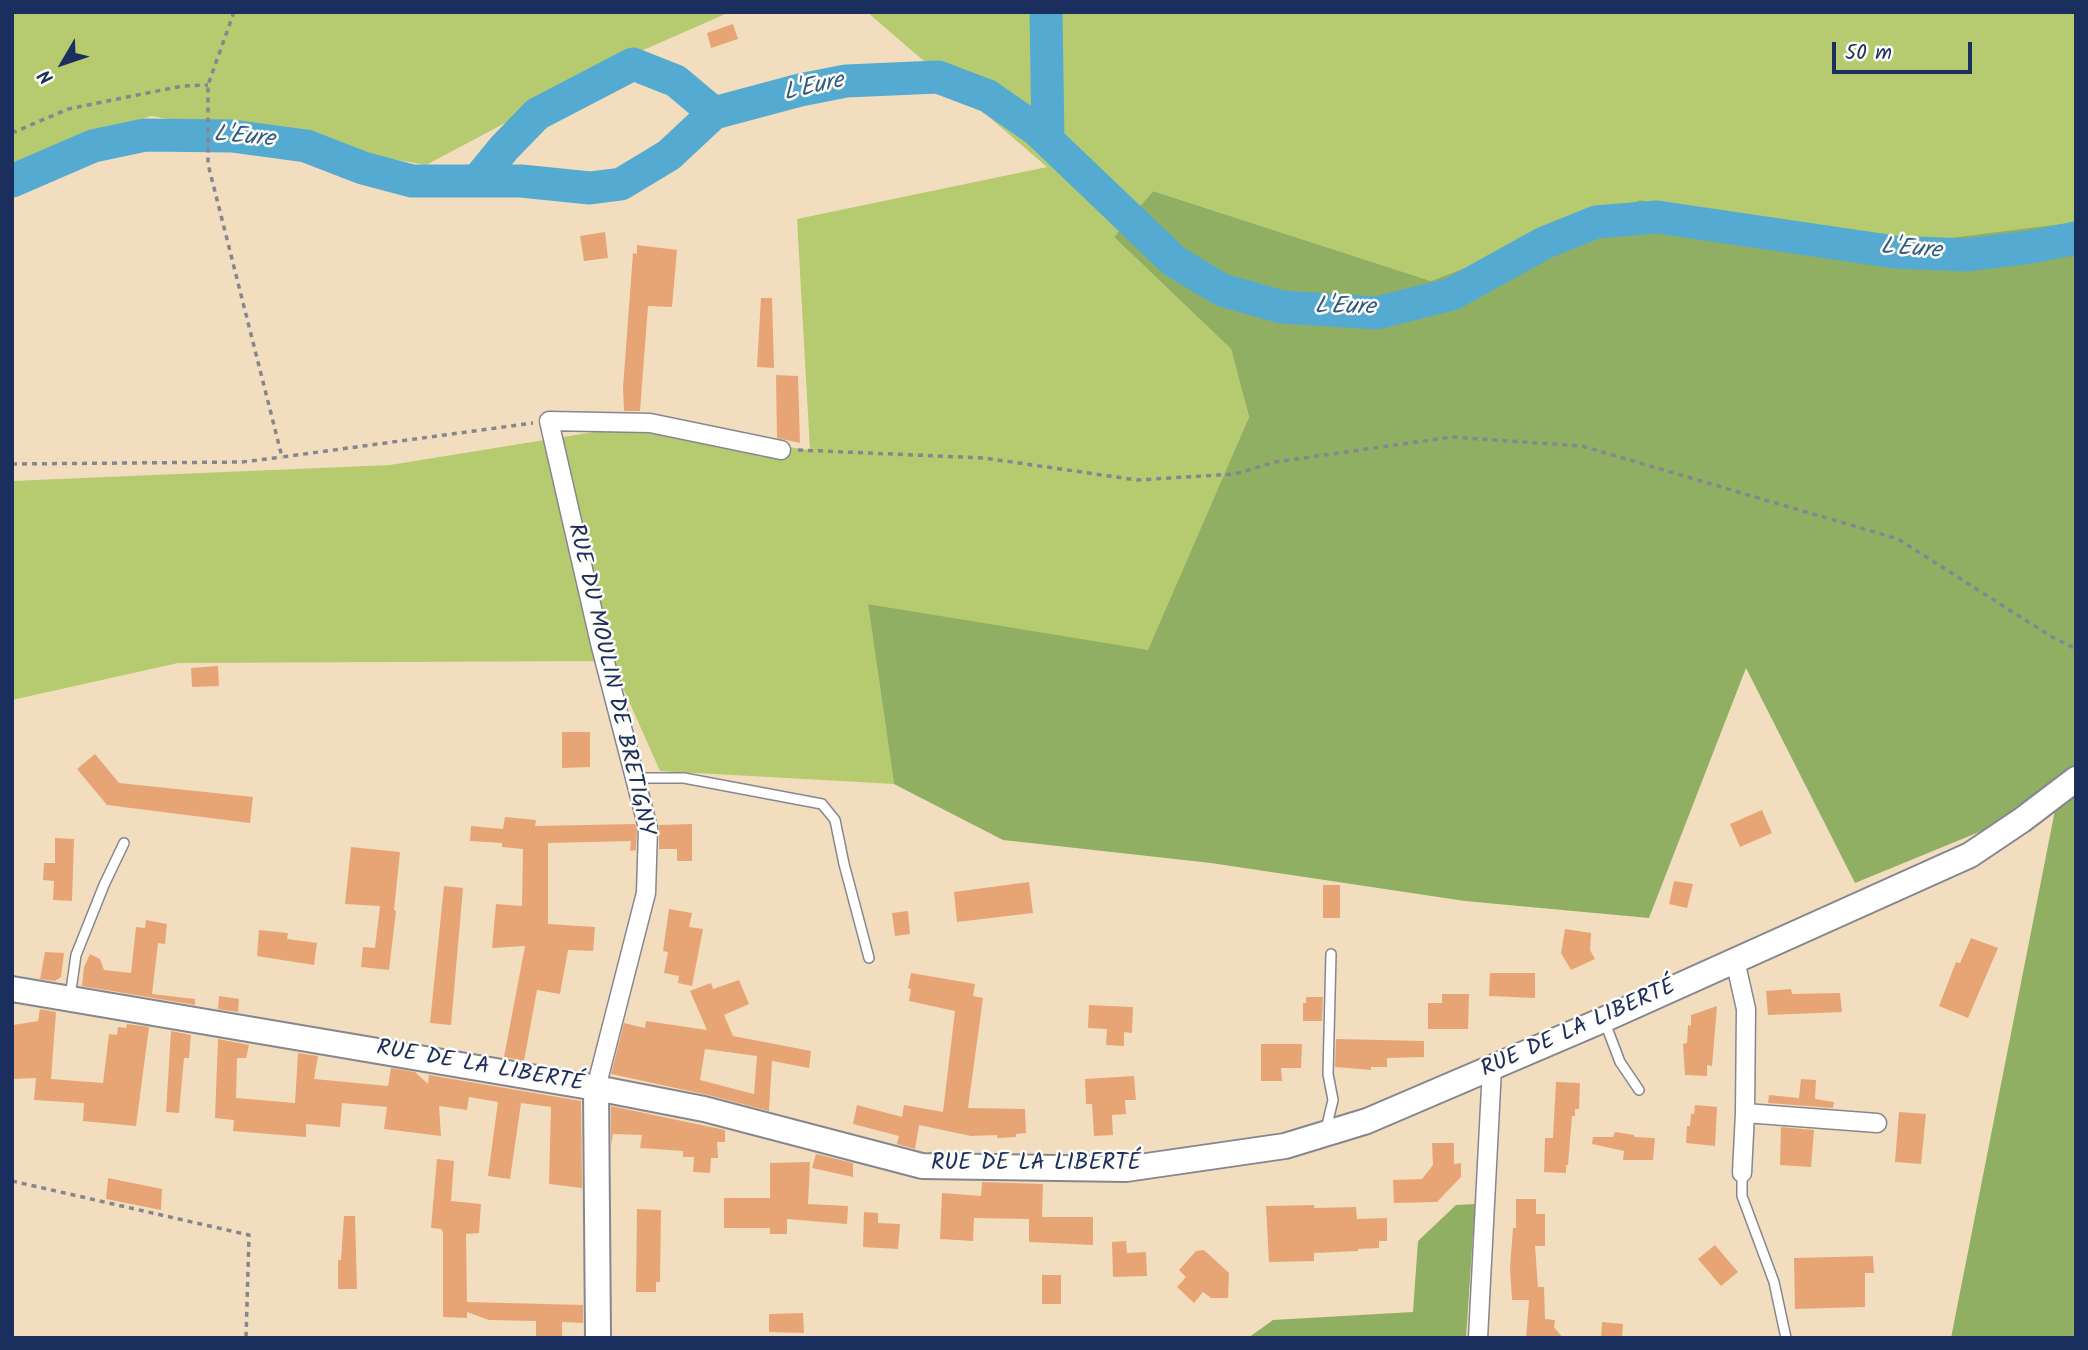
<!DOCTYPE html>
<meta charset="utf-8">
<style>
body{margin:0}
#map{position:relative;width:2088px;height:1350px;overflow:hidden;background:#f2debf;font-family:Kalam,sans-serif}
canvas{display:block}
.frame{position:absolute;inset:0;border:14px solid #1b2f5e;pointer-events:none}
.north{position:absolute;left:28px;top:28px;width:70px;height:70px;-webkit-text-stroke:5px #fdfcf7;paint-order:stroke;rotate:231deg;font-size:19px;font-weight:700;line-height:28px;text-align:center;color:#1b2f5e}
.north::after{content:'';display:block;margin:auto;width:24px;height:32px;background:#1b2f5e;clip-path:polygon(50% 0,100% 100%,50% 72%,0 100%)}
.scale{position:absolute;left:1832px;top:42px;width:140px;height:32px;box-sizing:border-box;border:4px solid #1b2f5e;border-top:0;padding-left:9px;font-size:21px;line-height:24px;white-space:nowrap;color:#1b2f5e;-webkit-text-stroke:5px #fdfcf7;paint-order:stroke}
</style>
<div id="map">
<canvas width="2088" height="1350"></canvas>
<div class="frame"></div>
<div class="north">N</div>
<div class="scale">50 m</div>
</div>
<script>
const ctx = document.querySelector('canvas').getContext('2d');
ctx.lineJoin = 'round';
function paint(path, color) {
  ctx.fillStyle = color;
  ctx.fill(path, 'evenodd');
}
function trace(path, color, width, dash) {
  ctx.strokeStyle = color;
  ctx.lineWidth = width;
  ctx.lineCap = dash ? 'butt' : 'round';
  ctx.setLineDash(dash || []);
  ctx.stroke(path);
}
function label(font, color, halo, rows, align = 'center') {
  ctx.font = font + ' Kalam,sans-serif';
  ctx.lineWidth = 5;
  ctx.setLineDash([]);
  ctx.textBaseline = 'middle';
  ctx.strokeStyle = halo;
  ctx.fillStyle = color;
  for (const [text, x, y, turn = 0] of rows) {
    ctx.save();
    ctx.translate(x, y);
    ctx.rotate((+turn || 0) * Math.PI / 180);
    ctx.textAlign = isNaN(turn) ? turn : align;
    if (halo) ctx.strokeText(text, 0, 0);
    ctx.fillText(text, 0, 0);
    ctx.restore();
  }
}
const green = new Path2D(`
 M12 12H730L641 51 426 165 151 116 12 163Z
 M867 12H2076V222L1917 242 1640 200 1431 281 1153 191 1114 237 1231 349 1249 417 1148 651 868 604 894 784 660 771 611 661 178 663 12 700V481L390 465 631 426 810 450 797 219 1047 167Z`);
const forest = new Path2D(`
 M1153 191 1431 281 1640 200 1917 242 2076 222V1338H1951L2057 800 1855 883 1746 668 1649 918 1465 901 1211 863 1003 840 894 784 868 604 1148 650 1249 417 1231 349 1114 237Z
 M1475 1204 1466 1338H1248L1273 1320 1413 1312 1418 1241 1456 1205Z`);
const river = new Path2D(`
 M1046 12 1048 140
 M12 181 93 146 145 135 232 136 306 146 363 168 412 181H521L590 188 621 184 669 155 714 113 800 90 846 81 938 77 988 96 1037 130 1174 261 1222 290 1282 307 1377 313 1452 294 1544 243 1596 222 1657 217 1895 252 1966 255 2031 247 2076 238
 M477 181 504 148 537 114 633 64 676 81 714 113`);
const building = new Path2D(`
 M733 24 738 39 711 48 707 33Z
 M605 232 608 258 584 261 580 236Z
 M637 245 677 250 672 307 648 306 640 411H624L623 388 633 253 637 254Z
 M761 298H772L774 368 757 367Z
 M776 375 798 376 800 443 777 438Z
 M218 666 219 686 192 687 191 668Z
 M562 732H590V767L562 768Z
 M95 754 119 783 253 797 250 823 107 805 77 769Z
 M1762 810 1772 833 1740 847 1730 824Z
 M505 817 536 820 535 826 635 824 637 829 636 850 630 851 631 841 548 843V924L595 927 593 951 568 950 560 994 537 990 524 1061 504 1057 525 946 492 948 496 904 522 906 523 849 502 847V843L470 841 471 826 503 829Z
 M692 824V861H677V849H659V825Z
 M55 838 74 839 72 901 53 900 54 881 43 880 44 863H55Z
 M351 847 400 852 394 910 396 911 389 970 361 967 363 947 375 948 380 906 345 904Z
 M1674 881 1693 884 1687 908 1669 904Z
 M1029 882 1033 913 957 922 954 892Z
 M1323 885H1340V918H1323Z
 M444 886 463 888 451 1025 430 1023Z
 M669 909 692 913 689 927 703 929 692 986 678 983 679 976 664 973 668 952 663 951Z
 M908 911 910 934 895 936 892 913Z
 M146 920 167 924 165 944 158 943 152 994 195 999V1005L82 986 84 967 90 954 100 959 104 970 131 973 136 927 145 928Z
 M1565 929 1591 933 1590 950 1595 959 1571 970 1561 953Z
 M259 930 288 933 287 939 317 943 314 965 257 956Z
 M1971 938 1998 948 1968 1018 1939 1006 1956 962 1960 963Z
 M45 952 64 953 61 977 55 981 40 979Z
 M911 973 975 984 973 996 983 998 968 1108 1025 1109 1026 1133 1016 1134V1137L997 1138V1135L971 1136 919 1125 915 1149 897 1144 899 1136 853 1124 857 1105 902 1117 904 1105 943 1112 955 1011 909 1001 911 989 908 988Z
 M1490 973H1535V998L1489 996Z
 M739 980 749 1004 724 1015 733 1036 811 1051 809 1068 772 1061 769 1111 708 1095 611 1074 624 1023 645 1028 646 1021 707 1030 690 991 711 983 713 989ZM705 1049 757 1056 754 1094 700 1080Z
 M1791 989 1792 994 1840 993 1842 1012 1768 1015 1766 991Z
 M1442 994H1469L1468 1029H1428V1003H1442Z
 M219 996 239 999 238 1012 218 1009Z
 M1306 997H1323L1322 1021H1303V1003H1306Z
 M1089 1005 1133 1007 1132 1033 1124 1032V1046L1106 1045 1107 1029 1088 1028Z
 M1717 1006 1712 1066 1707 1065V1076L1685 1075 1683 1044 1687 1043 1688 1025 1691 1026V1015Z
 M40 1009 56 1012 51 1079 103 1083 109 1034 117 1035 118 1027 126 1028 127 1024 149 1027 136 1126 83 1121 84 1103 34 1100 36 1078 12 1079 13 1025 38 1021Z
 M171 1031 191 1035 189 1058H184L179 1113 166 1112Z
 M218 1039 249 1045 246 1058H237L236 1098 295 1103 298 1053 318 1056 314 1079 388 1086 391 1068 415 1072 428 1084 429 1075 581 1101 582 1188 549 1184 551 1107 521 1103 510 1179 488 1176 498 1102 469 1097 467 1110 439 1106 441 1136 384 1129 387 1107 342 1103 340 1127 306 1124V1137L233 1131 234 1120 215 1118Z
 M1336 1039 1424 1041V1057L1387 1058V1067H1371V1070L1335 1067Z
 M1261 1044H1302L1301 1068H1281L1282 1081H1261Z
 M1134 1076 1136 1100H1125L1126 1114 1112 1115 1113 1135 1094 1136 1092 1104H1086L1085 1079Z
 M1801 1079 1816 1080 1815 1099 1834 1102 1833 1108 1768 1103 1769 1095 1799 1098Z
 M1556 1082 1580 1083 1579 1109H1575V1116H1572L1568 1165H1566V1173L1544 1172 1545 1138H1553Z
 M1695 1105 1717 1107 1715 1146 1686 1143 1687 1126H1690L1691 1114H1694Z
 M611 1106 725 1130V1142H717L718 1158H711L710 1173 693 1172 694 1157H683V1151L640 1148 642 1135 613 1134 611 1146Z
 M1899 1112 1926 1114 1921 1164 1895 1162Z
 M1781 1127 1814 1130 1811 1167 1780 1165Z
 M1615 1132 1634 1135V1137L1655 1138 1653 1160H1623L1624 1151 1592 1144 1593 1137H1613Z
 M1432 1143H1454V1164L1461 1163V1177L1437 1202 1394 1203 1393 1180 1422 1179 1433 1165Z
 M816 1154 853 1163V1177L812 1168Z
 M437 1159 454 1161 451 1201 481 1204 479 1233 466 1234 467 1302 583 1305V1323L562 1322V1338H536V1321L489 1320 467 1312V1318L443 1317V1232L441 1229 431 1228Z
 M810 1162 808 1204 848 1206 847 1224 787 1219V1234H770V1228H724V1198H770V1163Z
 M108 1178 162 1189 161 1210 106 1199Z
 M982 1182 1043 1184 1042 1217H1093V1245L1029 1242V1219L974 1218 973 1241 940 1239 942 1193 981 1196Z
 M1516 1199H1536V1214H1545V1246H1535L1538 1287H1544L1545 1319 1555 1320 1554 1327 1563 1338H1526L1529 1300H1512L1510 1268 1513 1228H1516Z
 M1314 1205V1208L1356 1207 1357 1219 1387 1218V1241H1379V1248L1358 1249V1251L1314 1253V1261L1269 1262 1266 1206Z
 M637 1209 661 1210 660 1282H656V1292H636Z
 M864 1212 878 1213V1223L900 1224 898 1249 863 1247Z
 M344 1216H355L357 1289H338V1260H341Z
 M1126 1241 1127 1253 1146 1252 1147 1276 1113 1277 1112 1242Z
 M1715 1245 1738 1272 1721 1286 1698 1259Z
 M1204 1250 1229 1273 1228 1298H1211L1203 1292 1194 1303 1177 1287 1186 1277 1179 1270 1196 1251Z
 M1873 1256 1874 1273H1865V1307L1795 1309 1794 1258Z
 M1042 1275H1061V1304H1042Z
 M803 1313 804 1333 769 1332V1314Z
 M1602 1322 1623 1324 1622 1338H1601Z`);
const path = new Path2D(`
 M234 12 208 85V164L282 457 533 423
 M12 133 68 109 182 86 208 85
 M798 450 984 458 1137 480 1235 474 1275 462 1452 437 1582 446 1898 539 2052 637 2076 649
 M12 464 242 462 282 457
 M12 1181 249 1235 246 1338`);
const lane = new Path2D(`
 M636 778H684L822 804 835 820 844 864 869 958
 M70 997 76 955 104 885 124 843
 M1604 1020 1620 1062 1639 1090
 M1326 1129 1333 1100 1328 1074 1331 954
 M1742 1173V1196L1774 1282 1786 1338`);
const street = new Path2D(`
 M1735 960 1746 1009 1745 1113 1742 1173
 M596 1088 646 893 648 828 600 643 549 421 650 423 781 450
 M1745 1113 1877 1123
 M1478 1338 1492 1068`);
const secondary = new Path2D(`
 M12 989 596 1088 704 1109 922 1166 1126 1169 1285 1146 1367 1121 1603 1020 1970 855 2022 820 2076 779
 M596 1088 598 1338`);
const streetNames = [
 ["RUE DU MOULIN DE BRETIGNY",609,680,77],
 ["RUE DE LA LIBERTÉ",1579,1030,-24],
 ["RUE DE LA LIBERTÉ",480,1068,10],
 ["RUE DE LA LIBERTÉ",1036,1165]
];
const waterNames = [
 ["L'Eure",814,89,-13],
 ["L'Eure",244,139,5],
 ["L'Eure",1911,251,4],
 ["L'Eure",1345,309,1]
];
paint(green, '#b6cb6f');
paint(forest, '#90af62');
trace(river, '#55aad1', 33);
paint(building, '#e7a575');
trace(lane, '#86868e', 12);
trace(street, '#86868e', 21);
trace(secondary, '#86868e', 28);
trace(path, '#86868e', 3.5, [5, 5]);
trace(lane, '#fff', 9);
trace(street, '#fff', 18);
trace(secondary, '#fff', 24);
label('23px', '#1b2f5e', '#fdfcf7', streetNames);
label('italic 24px', '#2f5a86', '#fdfcf7', waterNames);
</script>
